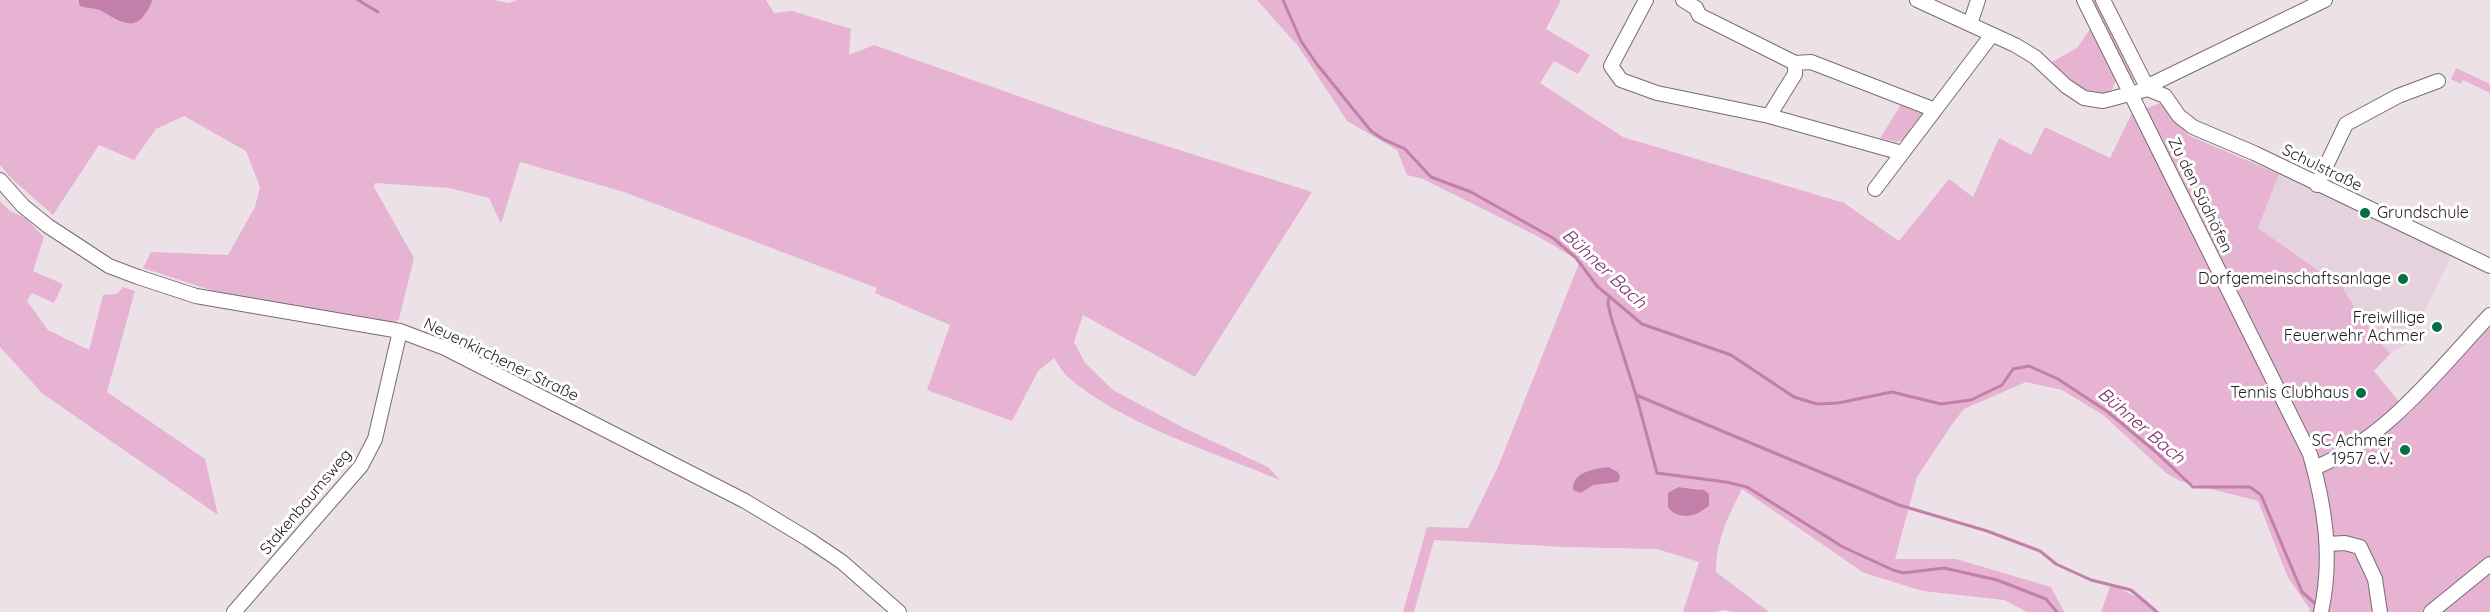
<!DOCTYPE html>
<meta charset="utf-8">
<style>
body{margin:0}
canvas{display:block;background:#ede1e8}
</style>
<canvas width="2490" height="612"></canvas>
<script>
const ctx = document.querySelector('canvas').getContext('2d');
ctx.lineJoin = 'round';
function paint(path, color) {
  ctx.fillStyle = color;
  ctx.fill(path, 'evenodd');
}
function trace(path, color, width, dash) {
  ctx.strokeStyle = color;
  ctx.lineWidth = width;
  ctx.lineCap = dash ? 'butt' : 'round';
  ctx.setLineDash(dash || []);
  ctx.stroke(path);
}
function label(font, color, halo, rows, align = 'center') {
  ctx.font = font + ' Quicksand,sans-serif';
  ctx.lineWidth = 6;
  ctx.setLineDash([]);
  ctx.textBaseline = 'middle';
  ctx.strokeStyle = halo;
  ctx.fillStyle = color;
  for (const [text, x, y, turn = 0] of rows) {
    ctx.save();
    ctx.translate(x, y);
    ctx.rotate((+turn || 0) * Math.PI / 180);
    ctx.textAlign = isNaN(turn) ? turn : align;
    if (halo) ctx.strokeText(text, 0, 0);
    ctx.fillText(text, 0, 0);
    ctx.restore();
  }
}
const built = new Path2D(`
 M2279 174 2452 254 2410 342 2390 354 2359 315 2343 288 2258 228Z`);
const green = new Path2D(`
 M0 0H78L77 2C85 5 92 7 100 11 114 16 129 33 143 17 147 11 151 7 152 0H493L509 3 517 0H766L774 13 792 11 851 29 849 55 874 45 1094 123 1312 192 1195 377 1083 315 1074 342 1085 363 1113 390 1184 428 1268 467 1280 480C1216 453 1119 423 1068 377 1062 372 1058 364 1054 358L1038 371 1012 421 927 390 950 325 875 293 877 288 624 192 520 162 501 224 489 198 450 188 375 183 374 187 414 258 399 319 393 324 376 319 238 299 143 268 151 252 228 255 255 207 260 187 246 151 184 116 156 129 134 160 99 145 53 215 11 178 0 165Z
 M1257 0H1561L1546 29 1590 55 1578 74 1554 61 1540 83 1623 137 1844 203 1899 241 1949 179 1973 197 1999 138 2031 155 2045 127 2110 158 2132 113 2161 103 2177 123 2190 136 2279 174 2258 228 2343 288 2359 315 2390 354 2374 371 2409 414 2490 327V612H2309L2310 609 2288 578 2258 501 2180 481 2166 473 2103 415 2062 390 2026 382 1964 409 1953 423 1917 477 1895 559H1956L2051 587 2064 612H2027L2004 600 1923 591 1864 573 1742 489C1728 516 1716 541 1716 572L1769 612H1733L1724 610 1716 612H1683L1699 562 1657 549 1566 547 1434 540 1414 612H1403L1427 527 1468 528 1498 467 1580 261 1537 236 1423 179 1407 175 1397 150 1347 121 1298 46ZM1678 487 1700 489 1705 510 1685 516 1675 514 1674 488Z
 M2090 0H2095L2134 79V85Z
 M2090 29 2116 80 2110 94C2084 101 2068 79 2050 63L2077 48Z
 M2456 68 2490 84V93L2463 80 2461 84 2451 79Z
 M1902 103 1925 112 1903 140 1896 142 1880 138Z
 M0 201 10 211 25 218 44 237 33 271 63 284 54 303 32 293 27 301 48 330 89 350 103 295 117 294 123 287 135 291 107 392 205 459 218 515 43 394 0 347Z
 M2111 584 2142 600 2157 612H2101Z`);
const water = new Path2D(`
 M78 0H152C151 7 147 11 143 17 131 31 116 19 103 12 95 7 88 9 80 6Z
 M1608 467 1618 472 1620 477 1618 482 1593 485 1581 493 1573 490C1572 472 1594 469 1608 467Z
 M1678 487 1704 490 1709 494V505C1699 517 1677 521 1668 507V493Z`);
const stream = new Path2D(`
 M358 0 378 12
 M1283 0 1301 41 1316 63 1371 131 1383 139 1405 149 1431 177 1471 192 1553 238 1576 258 1597 286 1642 324 1731 355 1794 397 1817 404 1838 403 1892 392 1941 404 1971 400 2002 385 2013 369 2029 366 2058 379 2108 412 2156 452 2193 487H2250L2261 495 2302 592 2318 606
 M1609 297 1608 304 1611 317 1636 395 1899 505 1987 531 2040 551 2056 564 2091 580 2131 590 2157 612
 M1636 395 1657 473 1726 482 1747 487 1843 547 1893 570 1903 573 1944 568 1997 580 2046 599 2057 612`);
const minor = new Path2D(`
 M1646 0 1611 66 1621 80 1657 93 1769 116 1902 153
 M1683 0 1696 8 1699 15 1795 63 1811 62 1935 110
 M1917 0 2015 45 2035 57 2066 86 2084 98 2103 101 2148 89 2150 85 2325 0
 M2084 0 2310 454C2325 506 2333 558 2321 612
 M2103 0 2148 89
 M1970 24 1978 0
 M2148 89 2165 96 2179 116 2193 127 2254 153 2490 266
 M1769 116 1795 74V63
 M0 180 23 206 48 226 109 266 138 277 196 296 400 331 445 348 745 501 808 539 842 562 899 612
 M2317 185 2346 124 2398 96 2438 81
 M1875 189 1991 36
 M2314 468C2388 438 2437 371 2490 315
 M2327 544 2345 543 2360 547 2375 579 2380 612
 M234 612 361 466 375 439 400 331
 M2431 612 2490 564`);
const markers = [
 [2365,213,6,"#046e45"],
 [2403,279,6,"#046e45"],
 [2437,327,6,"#046e45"],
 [2361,393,6,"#046e45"],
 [2405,450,6,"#046e45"]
];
const streetNames = [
 ["Schulstraße",2322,168,26],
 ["Zu den Südhöfen",2200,195,64],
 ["Neuenkirchener Straße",501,360,26],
 ["Stakenbaumsweg",306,502,-50]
];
const poiNames = [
 ["Grundschule",2377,213,"left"],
 ["Dorfgemeinschaftsanlage",2391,279],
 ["Freiwillige",2425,318],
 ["Feuerwehr Achmer",2425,336],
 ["Tennis Clubhaus",2349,393],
 ["SC Achmer",2393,441],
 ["1957 e.V.",2393,459]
];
const waterNames = [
 ["Bühner Bach",1604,269,43],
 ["Bühner Bach",2141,426,40]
];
paint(built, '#e6d2de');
paint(green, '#e6b3d3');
paint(water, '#c17faa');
trace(stream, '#c17faa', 3);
trace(minor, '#776c73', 16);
trace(minor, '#fff', 14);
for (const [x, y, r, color] of markers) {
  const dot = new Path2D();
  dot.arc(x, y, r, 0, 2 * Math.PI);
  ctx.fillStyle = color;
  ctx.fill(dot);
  trace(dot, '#fff', 2);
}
label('16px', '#201c1f', '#fff', streetNames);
label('16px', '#201c1f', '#fff', poiNames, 'right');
label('italic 18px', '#7f3068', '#fff', waterNames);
</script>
